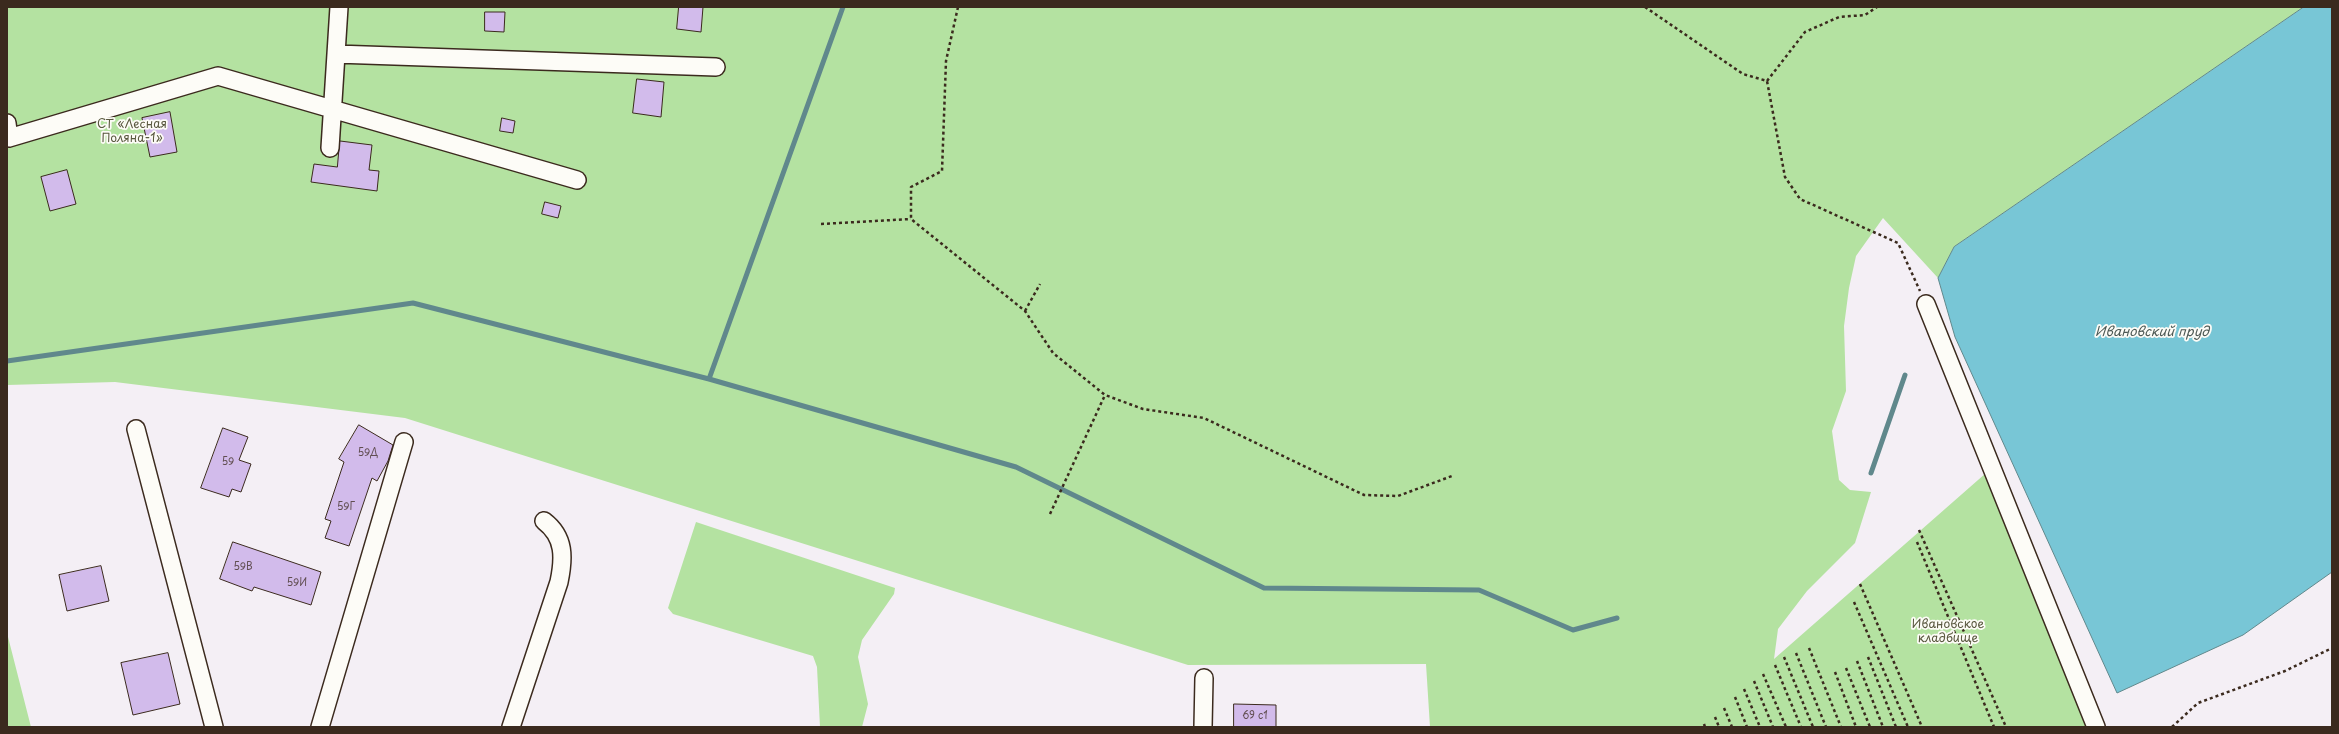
<!DOCTYPE html>
<meta charset="utf-8">
<style>
body{margin:0}
#map{position:relative;width:2339px;height:734px;overflow:hidden;background:#f4eff5;font-family:"Playpen Sans",sans-serif}
canvas{display:block}
.frame{position:absolute;inset:0;border:8px solid #3b2a1e;pointer-events:none}
</style>
<div id="map">
<canvas width="2339" height="734"></canvas>
<div class="frame"></div>
</div>
<script>
const ctx = document.querySelector('canvas').getContext('2d');
ctx.lineJoin = 'round';
function paint(path, color) {
  ctx.fillStyle = color;
  ctx.fill(path, 'evenodd');
}
function trace(path, color, width, dash) {
  ctx.strokeStyle = color;
  ctx.lineWidth = width;
  ctx.lineCap = dash ? 'butt' : 'round';
  ctx.setLineDash(dash || []);
  ctx.stroke(path);
}
function label(font, color, halo, rows, align = 'center') {
  ctx.font = font + ' "Playpen Sans",sans-serif';
  ctx.lineWidth = 3.5;
  ctx.setLineDash([]);
  ctx.textBaseline = 'middle';
  ctx.strokeStyle = halo;
  ctx.fillStyle = color;
  for (const [text, x, y, turn = 0] of rows) {
    ctx.save();
    ctx.translate(x, y);
    ctx.rotate((+turn || 0) * Math.PI / 180);
    ctx.textAlign = isNaN(turn) ? turn : align;
    if (halo) ctx.strokeText(text, 0, 0);
    ctx.fillText(text, 0, 0);
    ctx.restore();
  }
}
const green = new Path2D(`
 M7 7H2304L1954 247 1938 278 1883 218 1856 256 1849 288 1844 326 1846 391 1832 431 1839 480 1850 490 1871 492 1855 543 1807 591 1778 629 1774 659 1986 473 2089 727H1430L1426 664 1188 665 405 418 115 382 7 385Z
 M696 522 895 588 894 594 862 640 858 657 868 704 862 727H820L817 667 813 656 673 614 668 608Z
 M7 633 31 727H7Z`);
const water = new Path2D(`
 M2304 7H2332V572L2243 635 2117 693 1955 337 1938 278 1954 247Z`);
const stream = new Path2D(`
 M7 361 413 303 709 379 1016 467 1264 588 1479 590 1573 630 1617 618
 M709 379 843 7
 M1871 473 1905 375`);
const building = new Path2D(`
 M679 7H703L701 32 677 29Z
 M485 12H505L504 32 485 31Z
 M637 79 664 82 661 117 633 113Z
 M170 112 177 152 150 157 142 118Z
 M502 118 515 121 513 133 500 131Z
 M340 141 372 145 369 170 379 171 377 191 311 182 314 164 337 167Z
 M67 170 76 204 50 211 41 177Z
 M545 202 561 206 558 218 542 214Z
 M359 425 393 445 388 461 377 481 372 478 349 546 325 538 331 521 325 519 344 462 339 459Z
 M223 428 248 437 239 460 251 464 241 492 232 489 229 497 201 488Z
 M233 542 321 572 311 605 254 587 252 591 220 579Z
 M101 566 109 601 67 611 59 575Z
 M168 653 180 704 133 715 121 663Z
 M1234 704 1276 705V727H1234Z`);
const path = new Path2D(`
 M958 7 946 61 942 171 911 187V219L1025 311 1053 353 1105 395 1143 409 1204 418 1364 495 1398 496 1452 476
 M1645 7 1743 74 1767 81 1785 177 1800 199 1898 243 1920 291
 M1767 81 1805 32 1839 17 1865 15 1877 7
 M821 224 911 219
 M1025 311 1040 284
 M1050 514 1105 395
 M1919 530 2006 727
 M1917 542 1994 727
 M1860 584 1922 727
 M1854 602 1908 727
 M1809 648 1841 727
 M1796 653 1826 727
 M1784 657 1813 727
 M1868 657 1896 727
 M1857 661 1883 727
 M1775 665 1801 727
 M1846 668 1870 727
 M1835 672 1856 727
 M1763 674 1786 727
 M1754 681 1773 727
 M1744 689 1760 727
 M1735 697 1747 727
 M1724 708 1732 727
 M1715 717 1719 727
 M1704 724 1705 727
 M2172 727 2198 703 2285 671 2332 648`);
const minor = new Path2D(`
 M336 54 716 67
 M7 123 9 138 218 76 577 180
 M330 148 339 7
 M1926 304 2096 727
 M136 429 214 727
 M320 727 404 442
 M511 727 559 582C564 558 565 537 544 521
 M1203 727 1204 678`);
const numberNames = [
 ["59Д",368,453],
 ["59",228,462],
 ["59Г",346,507],
 ["59В",243,567],
 ["59И",297,583],
 ["69 с1",1255,716]
];
const parkNames = [
 ["СТ «Лесная",132,125],
 ["Поляна-1»",132,139],
 ["Ивановское",1948,625],
 ["кладбище",1948,639]
];
const waterNames = [
 ["Ивановский пруд",2152,332]
];
paint(green, '#b4e2a1');
paint(water, '#78c6d6');
trace(water, '#60888c', 1);
trace(stream, '#60888c', 5);
paint(building, '#d2bbeb');
trace(building, '#3b2a1e', 1);
trace(minor, '#3b2a1e', 20);
trace(path, '#3b2a1e', 2.5, [3, 3]);
trace(minor, '#fdfcf7', 17);
label('10px', '#614e51', null, numberNames);
label('12px', '#59583f', '#fdfcf7', parkNames);
label('italic 13px', '#4d5955', '#fdfcf7', waterNames);
</script>
